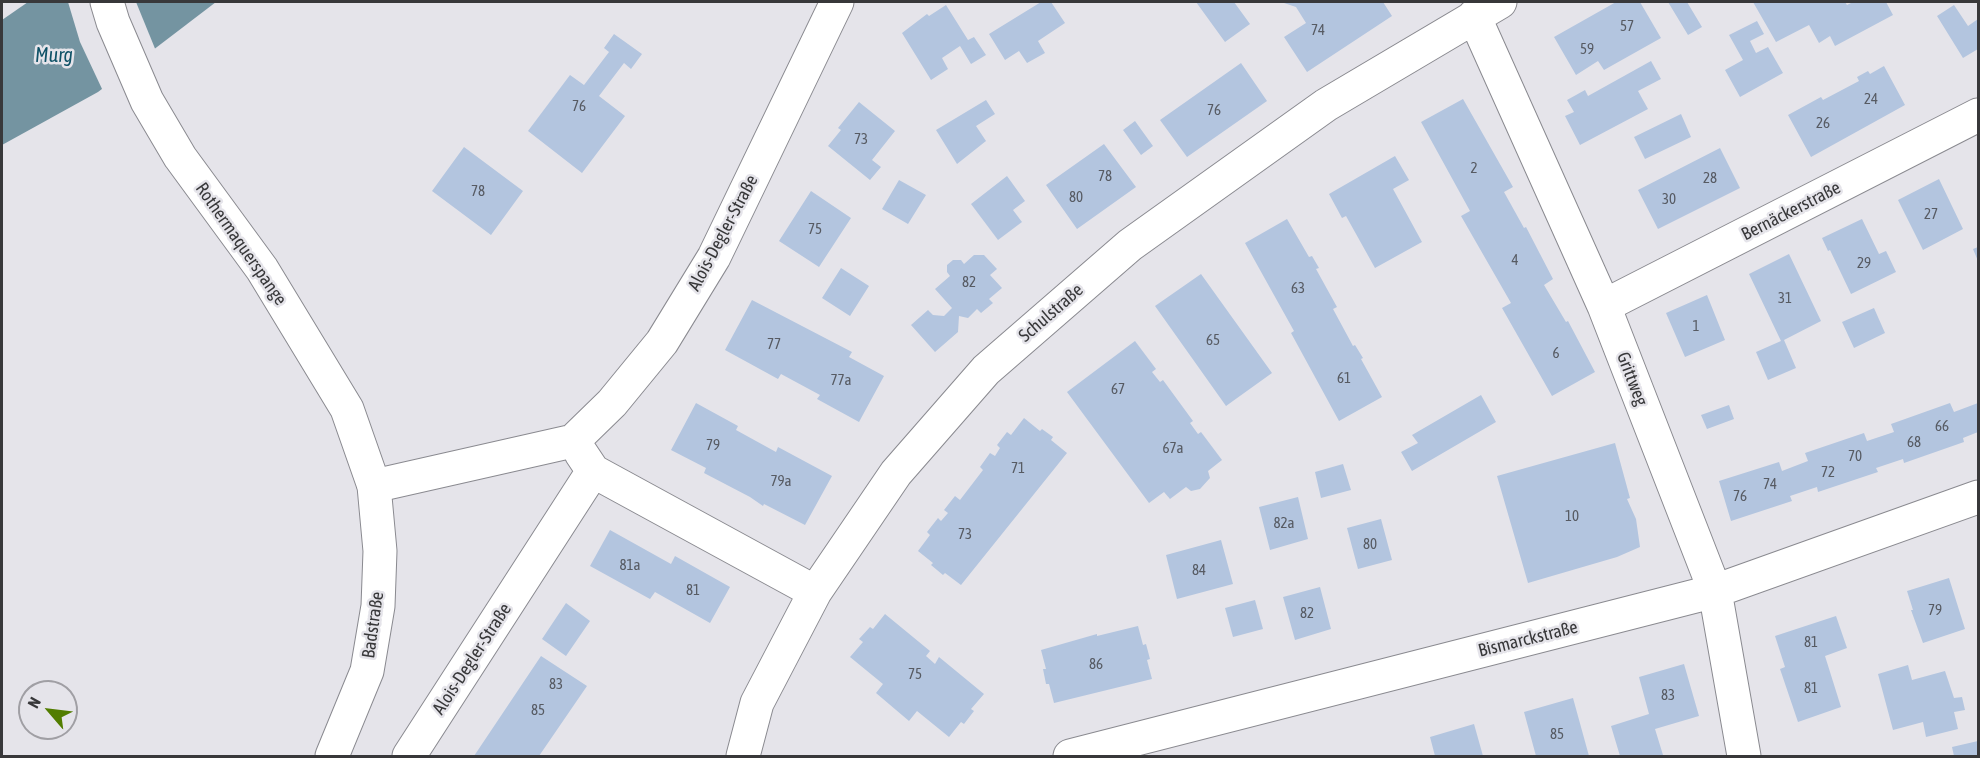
<!DOCTYPE html>
<meta charset="utf-8">
<style>
body{margin:0}
#map{position:relative;width:1980px;height:758px;overflow:hidden;background:#e5e4ea;font-family:"Asap Condensed",sans-serif}
canvas{display:block}
.frame{position:absolute;inset:0;border:3px solid #38383a;pointer-events:none}
.north{position:absolute;left:18px;top:680px;width:60px;height:60px;box-sizing:border-box;background:#e5e4ea;border:2px solid #a09fa4;border-radius:50%;rotate:298deg;font-size:16px;font-weight:700;line-height:24px;text-align:center;color:#38383a}
.north::after{content:'';display:block;margin:auto;width:21px;height:27px;background:#527d00;clip-path:polygon(50% 0,100% 100%,50% 72%,0 100%)}
</style>
<div id="map">
<canvas width="1980" height="758"></canvas>
<div class="frame"></div>
<div class="north">N</div>
</div>
<script>
const ctx = document.querySelector('canvas').getContext('2d');
ctx.lineJoin = 'round';
function paint(path, color) {
  ctx.fillStyle = color;
  ctx.fill(path, 'evenodd');
}
function trace(path, color, width, dash) {
  ctx.strokeStyle = color;
  ctx.lineWidth = width;
  ctx.lineCap = dash ? 'butt' : 'round';
  ctx.setLineDash(dash || []);
  ctx.stroke(path);
}
function label(font, color, halo, rows, align = 'center') {
  ctx.font = font + ' "Asap Condensed",sans-serif';
  ctx.lineWidth = 5;
  ctx.setLineDash([]);
  ctx.textBaseline = 'middle';
  ctx.strokeStyle = halo;
  ctx.fillStyle = color;
  for (const [text, x, y, turn = 0] of rows) {
    ctx.save();
    ctx.translate(x, y);
    ctx.rotate((+turn || 0) * Math.PI / 180);
    ctx.textAlign = isNaN(turn) ? turn : align;
    if (halo) ctx.strokeText(text, 0, 0);
    ctx.fillText(text, 0, 0);
    ctx.restore();
  }
}
const water = new Path2D(`
 M28 2H216L98 92 2 145V20Z`);
const pier = new Path2D(`
 M68 2H136L156 51 103 91 80 42Z`);
const building = new Path2D(`
 M1041 2H1051L1065 23 1038 41 1045 53 1027 63 1019 51 1005 60 989 34Z
 M1196 2H1234L1250 24 1225 42Z
 M1281 2H1383L1392 16 1307 72 1284 37 1306 23 1296 7Z
 M1616 2H1640L1661 38 1604 70 1598 61 1576 75 1554 37Z
 M1668 2H1687L1702 27 1688 35Z
 M1753 2H1845L1847 5 1853 2H1886L1893 15 1835 46 1830 36 1819 43 1809 25 1776 42Z
 M946 5 968 40 974 37 986 55 971 64 960 46 942 58 948 69 931 80 902 33 927 14 929 16Z
 M1954 5 1968 26 1978 19V49L1963 58 1937 16Z
 M1757 21 1764 34 1750 41 1756 53 1768 47 1783 73 1740 97 1725 70 1743 60 1729 35Z
 M614 34 642 54 631 69 624 63 599 96 625 116 582 173 528 131 570 75 584 85 609 52 604 48Z
 M1651 61 1661 79 1638 91 1648 109 1580 145 1565 116 1574 112 1567 100 1585 90 1588 96Z
 M1241 63 1267 101 1187 157 1160 120Z
 M1884 66 1905 105 1811 157 1788 115 1821 97 1823 100 1859 81 1857 77 1868 71 1870 74Z
 M1463 99 1513 187 1504 192 1524 228 1526 227 1553 279 1544 285 1566 322 1568 321 1595 372 1552 396 1502 308 1511 303 1461 216 1470 211 1421 122Z
 M986 100 995 114 976 126 986 141 957 164 936 130Z
 M859 102 895 131 872 160 881 167 870 180 828 146 841 130 838 128Z
 M1681 114 1691 137 1645 159 1634 137Z
 M1135 121 1153 146 1141 155 1123 130Z
 M1104 144 1136 187 1077 229 1046 185Z
 M464 147 523 191 491 235 432 191Z
 M1720 148 1740 188 1658 229 1638 190Z
 M1395 156 1409 180 1393 189 1422 242 1375 268 1346 216 1342 218 1329 194Z
 M1007 176 1025 201 1013 210 1022 222 998 240 971 204Z
 M1939 179 1963 229 1923 250 1898 200Z
 M899 180 926 195 908 224 882 209Z
 M811 191 851 218 819 267 779 241Z
 M1287 219 1309 257 1312 256 1319 268 1316 269 1337 307 1333 309 1353 346 1355 345 1363 358 1361 359 1382 397 1339 421 1291 333 1294 331 1245 243Z
 M1862 219 1879 254 1886 251 1896 272 1851 294 1830 250 1828 251 1822 238Z
 M1978 247V261L1973 249Z
 M1789 254 1821 321 1784 340 1796 368 1768 380 1756 352 1781 341 1749 274Z
 M974 255H984L997 269 990 275 1002 288 989 299 993 303 981 313 977 309 968 318 959 316 958 332 935 352 911 325 928 310 933 315 944 316 952 308 935 289 950 276 947 272V265L953 260H961L964 264Z
 M841 268 869 286 850 316 822 298Z
 M1201 274 1272 373 1226 406 1155 306Z
 M1707 295 1725 340 1685 357 1666 313Z
 M752 300 852 352 849 357 884 376 859 422 817 399 820 395 781 374 778 379 725 350Z
 M1874 308 1885 333 1854 348 1842 322Z
 M1135 341 1156 369 1152 372 1160 382 1163 380 1193 421 1190 423 1198 434 1201 432 1222 460 1208 471 1210 478 1200 489 1191 491 1186 487 1170 499 1164 492 1149 503 1067 392Z
 M1481 395 1496 422 1412 471 1401 452 1418 443 1412 435Z
 M696 403 738 426 736 430 776 452 778 447 832 476 805 525 764 504 763 506 750 497 704 473 706 468 671 450Z
 M1950 403 1954 412 1978 403V432L1963 438 1964 442 1904 463 1903 459 1876 468 1878 472 1818 492 1817 487 1790 496 1792 501 1731 521 1719 481 1779 462 1782 471 1808 461 1805 453 1864 433 1867 441 1894 432 1891 424Z
 M1729 405 1734 419 1707 429 1701 415Z
 M1024 418 1040 431 1042 429 1053 437 1051 440 1067 453 961 585 945 573 943 575 931 565 933 563 918 551 930 535 927 532 938 518 941 521 948 513 944 510 955 496 960 500 983 470 980 467 990 453 995 456 1000 448 997 445 1007 432 1011 435Z
 M1615 443 1630 498 1627 499 1636 519 1640 547 1617 557 1528 583 1497 476Z
 M1343 464 1351 490 1321 498 1315 472Z
 M1298 497 1308 539 1270 550 1259 507Z
 M1381 519 1392 560 1358 569 1347 528Z
 M610 530 671 564 675 556 730 587 710 623 655 592 650 599 590 566Z
 M1221 540 1233 584 1177 599 1166 555Z
 M1949 578 1965 629 1923 643 1911 610H1913L1907 591Z
 M1320 587 1331 629 1295 640 1283 597Z
 M1255 600 1263 629 1233 637 1225 608Z
 M566 603 590 621 566 656 542 639Z
 M885 614 930 651 926 656 935 664 939 657 984 694 971 709 974 711 964 724 961 722 949 737 917 711 909 721 876 693 883 684 850 657 863 642 859 639 870 627 873 629Z
 M1836 616 1847 648 1825 656 1841 707 1798 722 1780 669 1785 667 1775 636Z
 M1138 626 1143 645 1146 644 1150 659 1147 660 1152 679 1054 703 1049 684H1046L1043 669H1046L1041 650 1097 634V636Z
 M541 656 587 686 539 756H474Z
 M1684 664 1699 716 1655 729 1663 755 1620 756 1611 726 1649 714 1639 677Z
 M1908 665 1912 680 1945 671 1954 698 1962 697 1965 710 1954 712 1958 729 1926 737 1923 722 1893 730 1878 674Z
 M1573 698 1589 756H1536L1524 712Z
 M1474 724 1483 756H1435L1430 737Z
 M1978 741V756H1954L1952 747Z`);
const street = new Path2D(`
 M1474 16 1604 306 1715 591 1744 756
 M1604 306 1978 115
 M581 453 593 471 815 592
 M374 486 573 441 612 403 662 342 714 257 837 2
 M409 756 593 471
 M743 756 757 703 815 592 896 473 986 370 1130 245 1326 105 1500 2
 M1070 756 1715 591 1978 497`);
const secondary = new Path2D(`
 M107 2 113 22 147 101 180 157 262 269 347 409 374 486 380 551 378 606 367 671 332 756`);
const numberNames = [
 ["57",1627,26],
 ["74",1318,30],
 ["59",1587,49],
 ["24",1871,99],
 ["76",579,106],
 ["76",1214,110],
 ["26",1823,123],
 ["73",861,139],
 ["2",1474,168],
 ["78",1105,176],
 ["28",1710,178],
 ["78",478,191],
 ["80",1076,197],
 ["30",1669,199],
 ["27",1931,214],
 ["75",815,229],
 ["4",1515,260],
 ["29",1864,263],
 ["82",969,282],
 ["63",1298,288],
 ["31",1785,298],
 ["1",1696,326],
 ["65",1213,340],
 ["77",774,344],
 ["6",1556,353],
 ["61",1344,378],
 ["77a",841,380],
 ["67",1118,389],
 ["66",1942,426],
 ["68",1914,442],
 ["79",713,445],
 ["67a",1173,448],
 ["70",1855,456],
 ["71",1018,468],
 ["72",1828,472],
 ["79a",781,481],
 ["74",1770,484],
 ["76",1740,496],
 ["10",1572,516],
 ["82a",1284,523],
 ["73",965,534],
 ["80",1370,544],
 ["81a",630,565],
 ["84",1199,570],
 ["81",693,590],
 ["79",1935,610],
 ["82",1307,613],
 ["81",1811,642],
 ["86",1096,664],
 ["75",915,674],
 ["83",556,684],
 ["81",1811,688],
 ["83",1668,695],
 ["85",538,710],
 ["85",1557,734]
];
const streetNames = [
 ["Bernäckerstraße",1791,211,-27],
 ["Alois-Degler-Straße",723,233,-62],
 ["Rothermaquerspange",241,244,55],
 ["Schulstraße",1051,313,-41],
 ["Grittweg",1632,379,69],
 ["Badstraße",373,625,-82],
 ["Bismarckstraße",1528,639,-14],
 ["Alois-Degler-Straße",472,659,-57]
];
const waterNames = [
 ["Murg",54,56]
];
paint(water, '#7494a1');
paint(pier, '#e5e4ea');
paint(building, '#b3c5df');
trace(street, '#8a8a90', 35);
trace(secondary, '#8a8a90', 35);
trace(street, '#fff', 33);
trace(secondary, '#fff', 33);
label('15px', '#575b63', null, numberNames);
label('18px', '#38383a', '#e5e4ea', streetNames);
label('italic 20px', '#0f5267', '#e5e4ea', waterNames);
</script>
